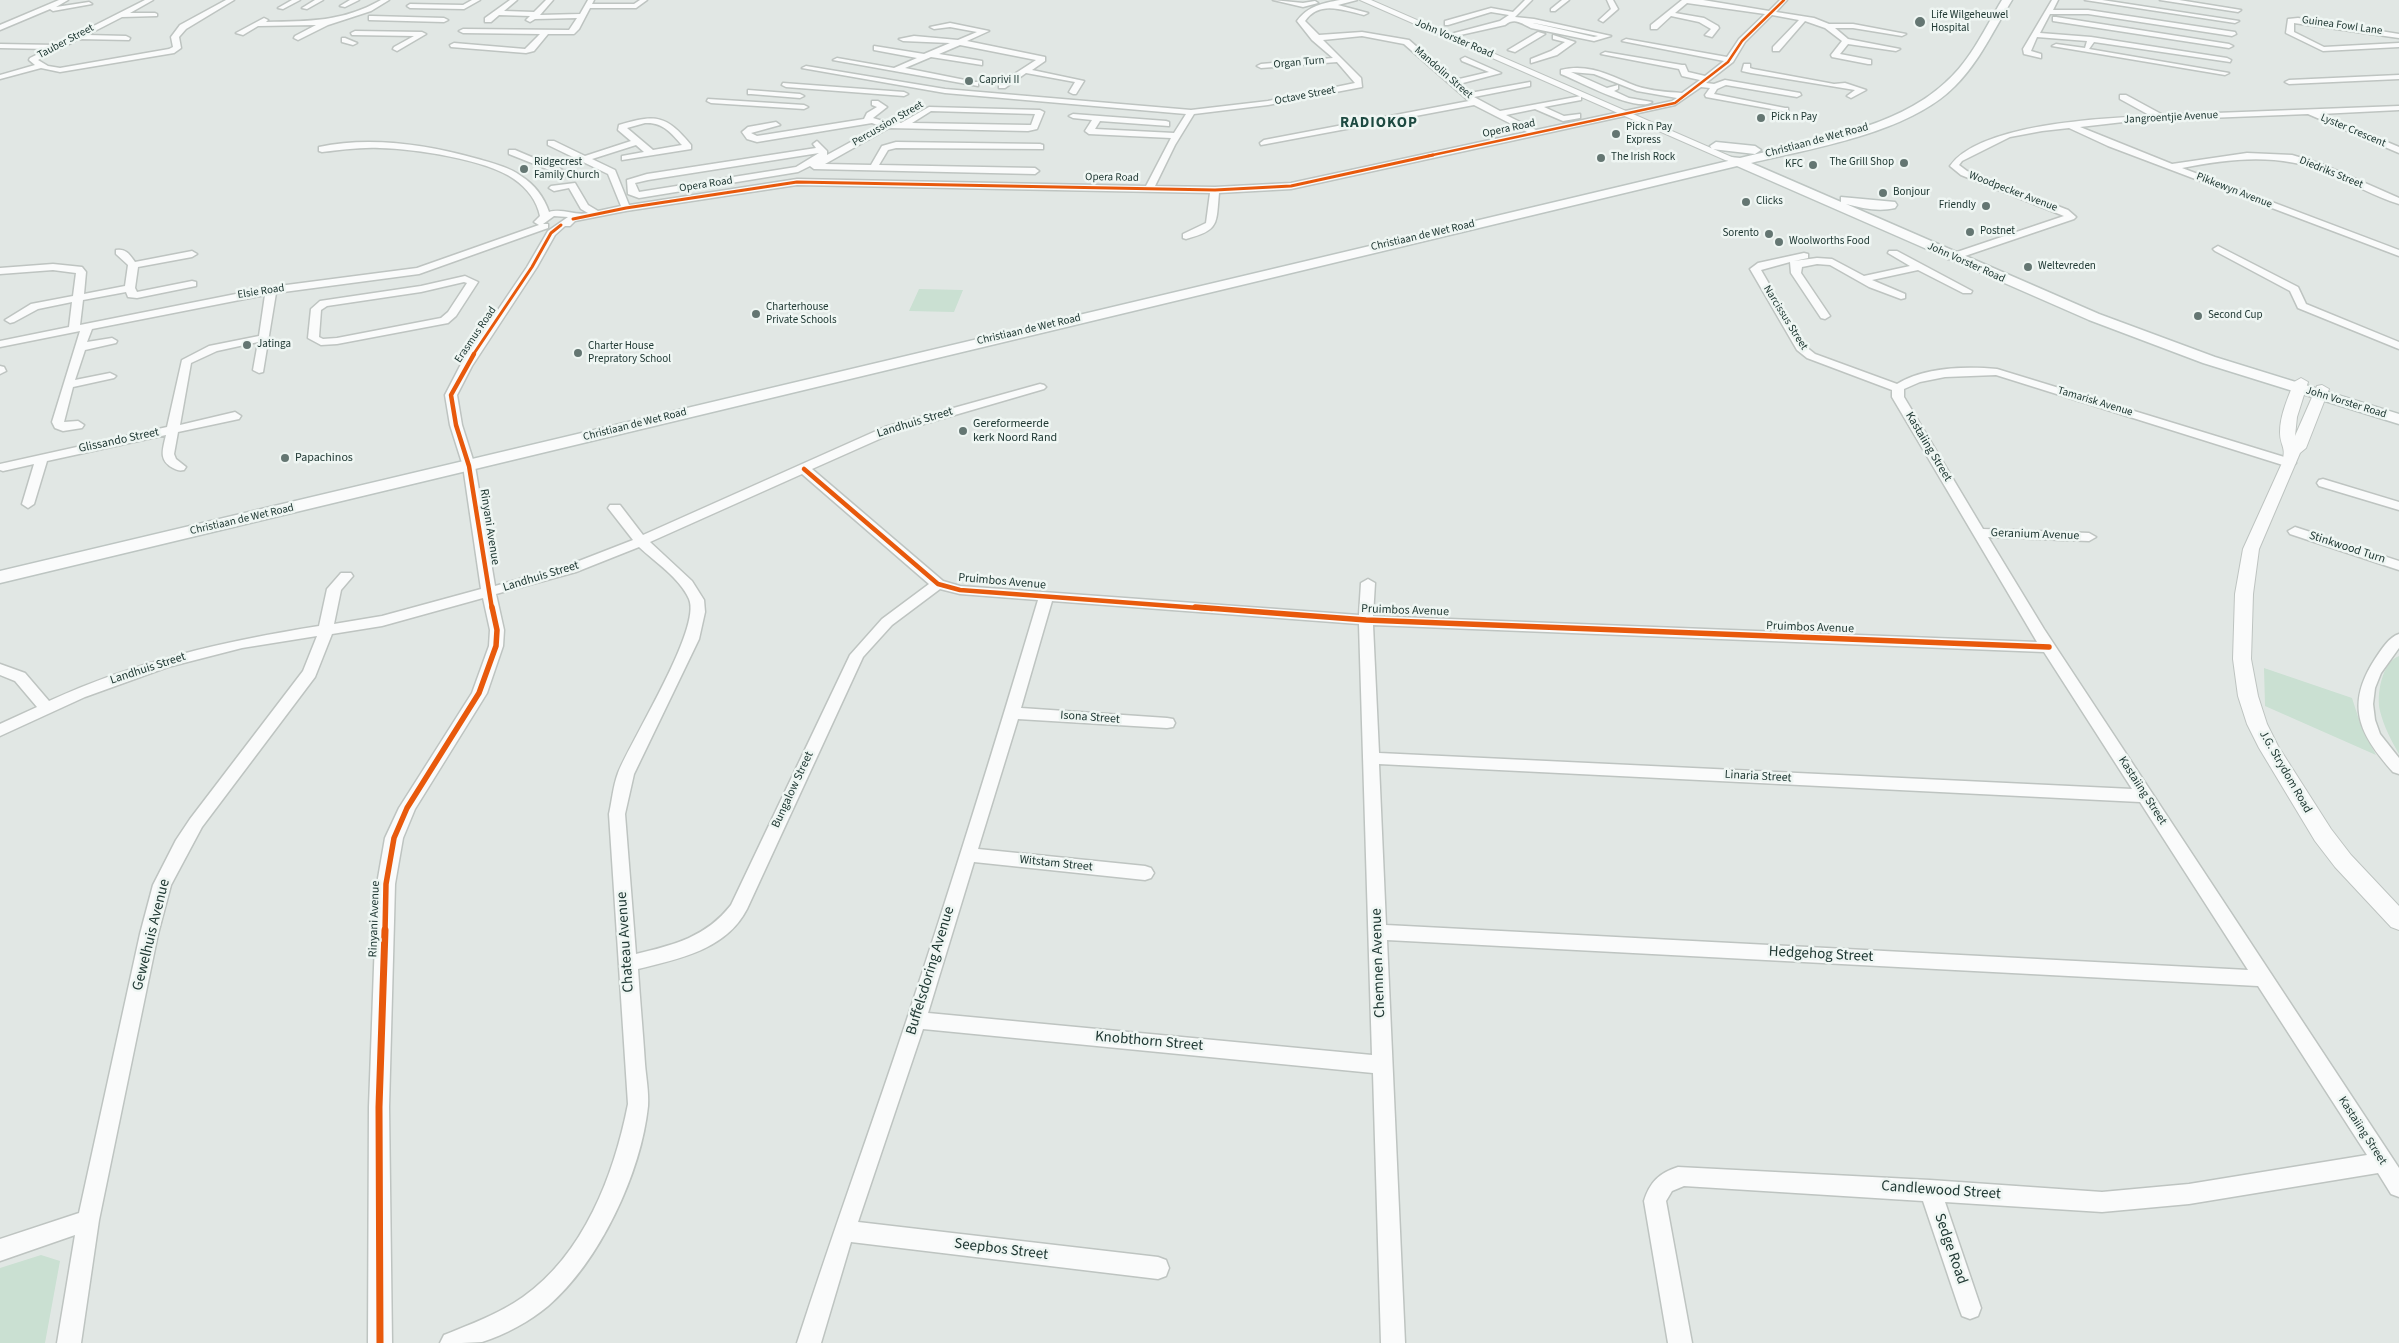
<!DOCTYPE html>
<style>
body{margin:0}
canvas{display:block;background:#e1e7e4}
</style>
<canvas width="2399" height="1343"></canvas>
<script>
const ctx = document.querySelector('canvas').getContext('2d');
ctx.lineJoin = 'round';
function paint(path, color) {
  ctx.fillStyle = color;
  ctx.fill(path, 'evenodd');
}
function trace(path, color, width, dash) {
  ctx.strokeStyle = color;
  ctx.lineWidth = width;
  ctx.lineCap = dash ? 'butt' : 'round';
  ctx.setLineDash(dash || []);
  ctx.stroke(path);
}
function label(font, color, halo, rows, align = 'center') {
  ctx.font = font + ' "Source Sans 3",sans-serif';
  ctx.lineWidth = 5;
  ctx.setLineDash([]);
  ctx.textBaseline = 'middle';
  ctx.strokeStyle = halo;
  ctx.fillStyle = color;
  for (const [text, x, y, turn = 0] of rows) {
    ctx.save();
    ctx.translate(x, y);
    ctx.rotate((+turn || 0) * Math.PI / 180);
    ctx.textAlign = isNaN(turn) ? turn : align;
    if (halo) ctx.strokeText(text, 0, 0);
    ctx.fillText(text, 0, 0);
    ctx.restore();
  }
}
const green = new Path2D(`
 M919 289 963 290 954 312 909 311Z
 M2399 656V754C2391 740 2384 727 2380 711 2376 695 2382 662 2399 656Z
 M2264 668 2352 698 2361 726 2376 755 2265 706Z
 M41 1255 60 1261 45 1343H0V1268Z`);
const minor = new Path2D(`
 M59 0H68L56 7 89 2 92 4 53 11 50 9 0 30V25Z
 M145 0H153L130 13H155L157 14V16L122 17 87 35 126 36 130 38 129 40 79 39 38 60 48 66 60 68 169 49 173 47 171 37 180 25 226 0H234L186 29 179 37 181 48 174 53 60 72 41 68 0 79V75L35 65 29 60 30 58 48 49 0 48V44L56 45Z
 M292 0H300L283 9 278 8Z
 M315 0H323L307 9 302 8Z
 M350 0H359L345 7 340 6Z
 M381 0H389L371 11 328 25 298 40 294 38 295 36 316 25 258 26 243 35 236 33 264 18 268 20 266 22C309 21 343 22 381 0Z
 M472 0H480L464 9 410 8 407 6 410 4 463 5Z
 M510 0H517L504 11 534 12 546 0H553L540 15 580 14 588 0H594L592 4H634L640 0H647L636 8H590L579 29 574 34H548L534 51 526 53 451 47 450 45 454 43 525 49 540 34 463 33 459 31 463 29 569 30 577 18 535 19 530 22 526 20 530 16 499 15 491 22H485V18Z
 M1273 0 1303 3 1315 1 1318 3 1303 7Z
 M1340 0H1357L1338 5 1368 13 1364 15C1343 10 1319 0 1305 21L1319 35 1362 32 1409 40 1455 80 1489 72 1462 61 1461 59 1465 57 1501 73 1459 84 1470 93 1530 82V86L1474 97 1500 111 1581 96V100L1544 107 1564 116 1580 114V118L1563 121 1535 109 1506 115 1536 130 1672 101 1677 98 1637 91 1594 74 1571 72 1607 88 1618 85V89L1614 91 1629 98 1652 102C1637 113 1579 81 1561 74V70C1590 63 1610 76 1636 86 1651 91 1667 92 1682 93L1700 80 1682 76 1679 69 1601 54 1605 52 1682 65H1685L1688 72 1705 76 1724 61 1622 41 1626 39 1727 57 1739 39 1765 14 1687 3 1675 13 1704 18 1718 26 1719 28 1712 37 1705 35 1711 29 1699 22 1671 16 1657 29H1651V25L1682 0H1703L1769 11 1780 0H1787L1776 12 1814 18 1829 24H1853L1906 34 1902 36 1853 28H1835L1848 39 1900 49 1896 51 1848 44 1840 54 1871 60V64H1868L1832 57 1831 55 1842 41 1825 28 1805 21 1779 51H1773V47L1799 20 1772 15 1745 42 1733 62 1706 83 1714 84 1725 80 1800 93 1801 95 1797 97 1726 85 1717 89 1714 94 1785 108H1788V112L1706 97 1705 95 1710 88 1701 87 1675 105 1291 189 1219 193C1216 224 1220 230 1186 239L1183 238V234L1206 223 1210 193 797 185 626 211 575 221 570 226H565L555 235 537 267 472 366 457 395 462 425 475 466 495 586 566 566 633 540 608 508 610 505H620L643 535 885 427 1040 384 1044 385 1046 387 1044 389 893 433 812 469 943 581 960 586 1359 615 1361 583 1368 579 1375 583 1373 616 2037 642 1892 397V390L1807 358 1797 350 1750 269 1758 263 1804 253 1808 254V258L1794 261 1817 258 1832 259 1864 276 1910 266 1888 253 1889 251H1897L1972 291 1971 293H1963L1918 270 1872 280 1905 294V298L1901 299 1869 287 1830 265 1817 264 1802 267 1801 273 1830 316 1825 319 1821 318 1791 273 1790 262 1761 270 1805 346 1815 354 1897 384C1924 367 1966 366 1997 369L2294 460 2296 463 2290 467 2286 466 1996 375 1945 377 1920 382 1904 389V397L1983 529 2089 533 2096 537 2089 541 1988 537 2044 629 2399 1168V1197L2391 1194 2378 1173 2189 1204 2102 1212 1945 1202 1981 1308 1978 1316 1970 1319 1962 1316 1959 1308 1923 1201 1684 1186 1672 1191 1666 1201 1692 1343H1668L1644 1201C1650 1182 1659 1173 1678 1167L1930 1180 2102 1192 2189 1184 2367 1155 2258 986 1387 940 1405 1343H1381L1373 1073 923 1029 858 1222 1158 1257 1166 1260 1169 1268 1166 1276 1158 1279 851 1242 821 1343H797C832 1234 871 1128 907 1019 953 880 996 741 1038 600L960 594 940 589 892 625 863 657 747 909C726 950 678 959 638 969 640 1001 643 1032 645 1064 646 1077 649 1092 648 1106 641 1173 600 1261 548 1306 530 1321 505 1335 482 1342 470 1343 453 1343 440 1343L444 1335C471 1324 499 1314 523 1297 584 1254 614 1175 628 1104L609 814C612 801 613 786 618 773 631 740 702 628 689 599 680 578 655 562 639 547L576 572 496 594 504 630 503 646 487 693 415 809 403 838 395 884 389 1107 392 1343H368L369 1107 377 884 385 838 399 808 472 693 489 646 490 630 483 598 382 626 332 634 315 677 202 827 171 885 158 934 99 1220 81 1343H57L75 1235 0 1261V1239L79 1213 140 934 153 885 176 840 190 819 303 671 317 636 242 648 168 667 85 697 0 736V724L37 707 15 681 0 675V664L25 673 49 701C136 661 225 641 319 626L327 589 341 573H351L353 576 341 590 334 624 382 616 481 589 463 466 450 425 445 395 460 366 527 267 548 231 568 217 554 216 543 224H548V228L419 274 276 293 263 372 259 373 253 370 258 342 217 351 191 363 180 425 235 412 241 416 239 419 178 432 174 454 176 459 186 467 184 470C179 471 177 470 173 468 158 460 163 449 166 435L47 461 34 504 28 508 22 504 34 464 3 471 0 470V464L167 427 182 360 209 346 259 336 265 295 92 329 87 342 112 338 117 341 116 343 85 350 75 380 110 373 116 376 114 378 73 387 64 422 78 421 84 425 82 428 63 431 55 428 52 422 80 331 0 347V341L69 327 72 302 38 309 14 322 10 323 5 320 31 304 73 296 76 273 53 270 0 274V268L53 264 82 267 86 272 84 294 125 286 128 265 116 254V250C126 248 130 255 135 262L192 251 197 254 192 257 138 267 135 288 137 292 192 281 196 282V286L137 298 128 297 126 292 83 300 80 325 271 287 417 268 539 225 534 222 540 216C537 201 527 188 514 179 485 159 415 149 380 148 360 147 341 150 322 152L319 151V147C371 136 428 145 478 159 492 163 509 167 521 176 534 184 544 197 549 212 564 208 574 216 588 213L581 209 569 188 554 191 549 188 551 186 575 183 588 205 598 211 621 206 608 174 548 145V141H554L585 156 631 141 618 130 619 125C656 114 666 115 691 145V149L622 160V156L644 152 636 145 592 159 615 170 629 205 797 179 1146 186 1171 138 1089 134 1085 131 1092 120 1073 118 1069 116 1073 114 1166 121 1169 122V126L1100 121 1095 129 1174 133 1186 114 945 93 802 68 806 66 945 89 1191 110 1268 101 1355 83 1337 62 1261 68 1257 66 1261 64 1333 58 1312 40 1297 21C1308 6 1323 3 1340 0ZM1362 36 1404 44 1469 101 1264 140 1260 143 1261 145 1474 105 1527 132 1291 183 1215 187 1155 186 1175 145 1194 114 1268 105 1362 87 1361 78 1323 40ZM645 123C663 122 671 133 682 145L653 150 627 128ZM802 474 929 584 882 619 850 655 731 905C706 937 674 945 636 954L625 814 634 774 699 639 705 612 704 600 692 581 650 542ZM1052 601 1359 624 1372 1055 928 1013 974 862 1145 880 1151 878 1154 873 1151 868 1145 866 978 849 1018 719 1167 728 1173 727 1175 723 1173 719 1167 718 1021 708ZM1373 625 2044 652 2132 789 1379 753ZM1379 764 2140 802 2248 970 1386 925Z
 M1525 0H1532L1515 17 1534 19 1611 36 1594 41 1531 28C1522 24 1515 17 1505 25L1447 38 1443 36 1500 21 1509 15 1491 12 1448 25H1445V21L1491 8 1513 12ZM1533 23H1534L1598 36 1594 37Z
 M1562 0H1569L1555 11H1551V9Z
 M1607 0H1613L1618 9 1603 22 1599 20 1611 9Z
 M2052 0H2058L2053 10H2088L2235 32 2236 34 2232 36 2088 14H2050L2040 33 2091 37 2227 58 2231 60 2230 62 2094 42 2089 49 2229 73 2225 75 2052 46 2056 44 2085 48 2087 41 2037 37 2031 51 2041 54V58L2024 54 2023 49Z
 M2085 0H2102L2239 21 2235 23Z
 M2160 0H2179L2241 10 2238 12Z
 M372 16 444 18 448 20 444 22 369 20V16Z
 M2056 17 2229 44 2233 46 2229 48 2053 21V17Z
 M2298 18 2399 34V38L2294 23V32L2324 47 2399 43V47L2323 51 2286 33 2288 19Z
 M950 23 989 31 967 41 1045 57V61L1032 70 1084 81 1076 94H1073L1069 92 1075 82 1026 73 1005 88H999V84L1036 60 960 45 939 54 982 61V65L931 57 905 68 975 82H978V86L833 60 837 58 894 68 917 58 874 50V46L924 54 950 43 903 41 899 39 914 36 958 40 977 32 950 27 934 29 930 27Z
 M355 31 422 32 426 34 397 51 393 49 394 47 414 36 352 35 351 33Z
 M1538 32 1545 34 1515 52 1508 50Z
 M1553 35 1575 42 1557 55 1531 63V59L1551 51 1565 42 1553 39Z
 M345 38 357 43 353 45 342 42V38Z
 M1744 64H1750V68L1753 69 1834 84 1845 83 1866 90 1851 98 1847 96 1855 90 1751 73 1742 71Z
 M2399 75V79L2289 84 2285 82 2289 80Z
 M783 83 904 92 908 94 904 96 786 87 782 85Z
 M748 90 800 94 804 96 800 98 751 94H748Z
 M2120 95H2126L2163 115 2399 106V110L2320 114 2399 147V153L2308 114 2132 121 2080 127 2172 164 2247 153 2292 155 2322 164 2399 198V204C2375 197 2352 183 2329 173 2280 153 2232 158 2182 168L2399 250V256L2108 146 2069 128 2042 131 2010 137 1962 161 1959 165 1967 171 2068 210 2076 217 2074 219 1956 259H1948V255L2064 216 1961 175 1950 166C1979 124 2102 118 2151 116L2120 99Z
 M708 99 804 105 808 107 804 109 711 103 707 101Z
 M872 101H878L887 107 873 118 886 122 891 120 901 123 929 107 1040 110 1044 112 1037 129 1028 131 889 128 825 164 871 165 882 146 896 142 1040 144 1043 145V149L896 148 888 150 879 165 1035 168 1039 171 1035 174 814 169 810 166 798 172 639 198 628 194 627 180 647 174 816 148 813 144 817 141 827 151V155L880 126 872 123 757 142 747 139 742 132 748 127 776 122 780 125 751 133 757 136 864 119 867 113 877 107 872 105ZM931 111 1035 114 1031 125H1028L912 123ZM819 153 796 167 639 192 635 183 648 180Z
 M509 150H515L574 175 567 177 509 154Z
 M2218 246 2298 287 2306 304 2399 342V349L2298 308 2290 291 2215 251 2213 249Z
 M465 276 478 282 456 316 448 323 337 344 321 345 308 338 311 309 320 301 421 286ZM464 282 467 283 448 312 441 318 337 338 323 339 319 337 321 310 327 306 421 292Z
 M0 366 4 367 6 371 0 374Z
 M2323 479 2399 502V510L2319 486 2317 483 2319 480Z
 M2295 527 2399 561V570L2290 534 2288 531Z
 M2399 634V648L2381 673 2375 688 2373 704 2375 720 2380 734 2399 758V774L2393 772C2359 734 2345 705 2375 659 2381 650 2389 637 2399 634Z`);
const tertiary = new Path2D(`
 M1360 0H1371L1734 158 1729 161 1725 160Z
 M2301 378 2308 382 2297 417 2295 436 2317 386 2322 385 2329 389 2306 448 2300 453 2259 549 2253 594 2251 659 2258 696 2267 724 2278 746 2331 829 2351 855 2399 906V930L2391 927 2335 867 2315 841 2259 748 2247 724 2238 696 2233 659 2235 594 2243 549 2282 463C2287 446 2280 447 2280 432 2280 415 2288 398 2294 382Z`);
const secondary = new Path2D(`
 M2002 0H2012C1994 29 1980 61 1955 86 1909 133 1813 148 1751 163L1841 202V197L1895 202 1897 205 1895 208C1878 212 1862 208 1846 204L2099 314 2215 357 2399 414V424L2203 363 2089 320 1737 166 0 583V571L1728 161 1730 157 1740 158C1806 142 1895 130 1946 82 1971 60 1985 28 2002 0Z
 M1716 142 1755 146 1761 150 1755 154 1712 149 1710 146Z`);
const cyclewayFar4 = new Path2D(`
 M1428 156 1675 103 1728 62 1742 41 1784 0`);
const cyclewayFar3 = new Path2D(`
 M573 219 626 208 797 182 1215 190 1291 186 1433 155
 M473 355 532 267 551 233 561 225`);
const cyclewayFar2 = new Path2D(`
 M474 354 451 395 456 425 469 466 492 609
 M804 469 938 584 960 590 1212 609`);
const cyclewayFar1 = new Path2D(`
 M1195 607 1366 620 2049 647
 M385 932 386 884 394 838 407 808 479 693 496 646 497 630 492 607`);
const cycleway = new Path2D(`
 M380 1343 379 1107 385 930`);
const markers = [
 [1920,22,6,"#647672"],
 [969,81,5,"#647672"],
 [1761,118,5,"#647672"],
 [1616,134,5,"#647672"],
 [1601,158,5,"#647672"],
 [1904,163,5,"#647672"],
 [1813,165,5,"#647672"],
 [524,169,5,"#647672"],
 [1883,193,5,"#647672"],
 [1746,202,5,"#647672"],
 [1986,206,5,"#647672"],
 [1970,232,5,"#647672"],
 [1769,234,5,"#647672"],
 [1779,242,5,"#647672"],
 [2028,267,5,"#647672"],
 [756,314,5,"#647672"],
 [2198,316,5,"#647672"],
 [247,345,5,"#647672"],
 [578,353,5,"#647672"],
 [963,431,5,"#647672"],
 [285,458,5,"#647672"]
];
const farPoinames = [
 ["Life Wilgeheuwel",1931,16],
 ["Hospital",1931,29],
 ["Caprivi II",979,81],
 ["Pick n Pay",1771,118],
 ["Pick n Pay",1626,128],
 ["Express",1626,141],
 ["The Irish Rock",1611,158],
 ["Ridgecrest",534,163],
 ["Family Church",534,176],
 ["The Grill Shop",1894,163,"right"],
 ["KFC",1803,165,"right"],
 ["Bonjour",1893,193],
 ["Clicks",1756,202],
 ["Friendly",1976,206,"right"],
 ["Postnet",1980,232],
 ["Sorento",1759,234,"right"],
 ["Woolworths Food",1789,242],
 ["Weltevreden",2038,267],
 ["Charterhouse",766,308],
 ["Private Schools",766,321],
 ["Second Cup",2208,316],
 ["Jatinga",257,345],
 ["Charter House",588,347],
 ["Prepratory School",588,360]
];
const farStreetnames = [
 ["Guinea Fowl Lane",2342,26,8],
 ["John Vorster Road",1454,39,23],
 ["Tauber Street",66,42,-28],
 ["Organ Turn",1299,63,-5],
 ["Mandolin Street",1443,73,41],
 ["Octave Street",1305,96,-11],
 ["Jangroentjie Avenue",2171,118,-3],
 ["Percussion Street",888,124,-30],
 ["Opera Road",1509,129,-12],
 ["Lyster Crescent",2353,131,23],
 ["Christiaan de Wet Road",1817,141,-15],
 ["Diedriks Street",2331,173,22],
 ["Opera Road",1112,178,1],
 ["Opera Road",706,185,-9],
 ["Pikkewyn Avenue",2234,191,21],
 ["Woodpecker Avenue",2013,192,21],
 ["Christiaan de Wet Road",1423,236,-13],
 ["John Vorster Road",1966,263,24],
 ["Elsie Road",261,292,-9],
 ["Narcissus Street",1785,318,58],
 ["Christiaan de Wet Road",1029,330,-13],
 ["Erasmus Road",476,335,-56],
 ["Tamarisk Avenue",2095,402,17],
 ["John Vorster Road",2346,403,17],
 ["Christiaan de Wet Road",635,425,-14],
 ["Christiaan de Wet Road",242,520,-13]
];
const streetNames = [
 ["Landhuis Street",915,423,-17],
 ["Glissando Street",119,441,-12],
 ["Kastaiing Street",1928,447,59],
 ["Rinyani Avenue",489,527,81],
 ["Geranium Avenue",2035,535,2],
 ["Stinkwood Turn",2347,548,18],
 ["Landhuis Street",541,577,-17],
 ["Pruimbos Avenue",1002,582,5],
 ["Pruimbos Avenue",1405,611,2],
 ["Pruimbos Avenue",1810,628,2],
 ["Landhuis Street",148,669,-18],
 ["Isona Street",1090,718,4],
 ["J.G. Strydom Road",2285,772,60],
 ["Linaria Street",1758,777,3],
 ["Bungalow Street",793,790,-65],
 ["Kastaiing Street",2142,791,57],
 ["Witstam Street",1056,864,6],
 ["Rinyani Avenue",375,919,-88],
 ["Kastaiing Street",2362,1131,57]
];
const poiNames = [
 ["Gereformeerde",973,424],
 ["kerk Noord Rand",973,438],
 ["Papachinos",295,458]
];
const farDistrictnames = [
 ["RADIOKOP",1379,124]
];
const nearStreetnames = [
 ["Gewelhuis Avenue",152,935,-76],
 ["Chateau Avenue",626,942,-94],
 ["Hedgehog Street",1821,955,3],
 ["Chemnen Avenue",1379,963,-92],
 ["Buffelsdoring Avenue",931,971,-73],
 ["Knobthorn Street",1149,1042,5],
 ["Candlewood Street",1941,1191,4],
 ["Sedge Road",1950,1249,71],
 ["Seepbos Street",1001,1250,7]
];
paint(green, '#cae0d2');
trace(minor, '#bec4c1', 3);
trace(tertiary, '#bec4c1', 2);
trace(secondary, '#bdc5c2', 3);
paint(minor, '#fafbfb');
paint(tertiary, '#fafbfb');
paint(secondary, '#fafbfb');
trace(cyclewayFar4, '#e8590c', 2.5);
trace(cyclewayFar3, '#e8590c', 3);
trace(cyclewayFar2, '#e8590c', 4.5);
trace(cyclewayFar1, '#e8590c', 5.5);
trace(cycleway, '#e8590c', 7);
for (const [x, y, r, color] of markers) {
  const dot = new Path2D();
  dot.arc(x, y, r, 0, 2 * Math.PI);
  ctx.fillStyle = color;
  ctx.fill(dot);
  trace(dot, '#eff6f3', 2);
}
label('11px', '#203934', '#eff6f3', farPoinames, 'left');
label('11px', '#203934', '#eff6f3', farStreetnames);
label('12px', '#203934', '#eff6f3', streetNames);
label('12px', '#203934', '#eff6f3', poiNames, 'left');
ctx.letterSpacing = '1px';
label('bold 15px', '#1d4a41', '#eff6f3', farDistrictnames);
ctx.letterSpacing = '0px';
label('15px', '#203934', '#eff6f3', nearStreetnames);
</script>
